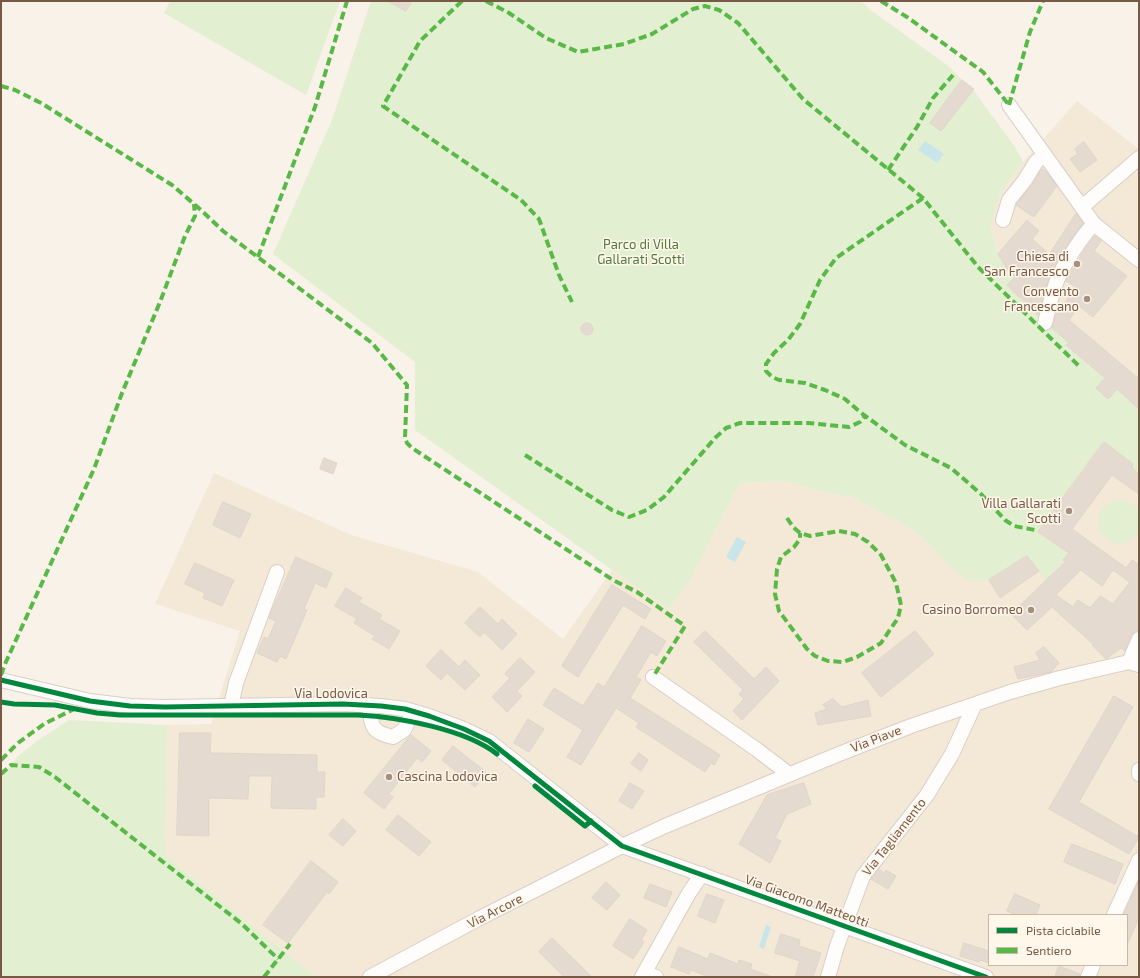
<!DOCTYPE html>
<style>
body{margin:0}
#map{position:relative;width:1140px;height:978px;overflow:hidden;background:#f8f2e8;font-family:"Exo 2",sans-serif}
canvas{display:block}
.frame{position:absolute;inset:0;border:2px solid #785946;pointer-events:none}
.legend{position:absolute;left:988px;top:914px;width:140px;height:52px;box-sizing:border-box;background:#fff7ea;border:1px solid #c9b8a8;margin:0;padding:5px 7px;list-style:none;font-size:12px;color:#785946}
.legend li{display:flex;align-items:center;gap:8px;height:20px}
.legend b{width:20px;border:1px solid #c9b8a8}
</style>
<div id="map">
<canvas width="1140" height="978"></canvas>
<div class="frame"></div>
<ul class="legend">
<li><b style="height:5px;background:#00873e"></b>Pista ciclabile</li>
<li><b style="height:5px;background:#58b947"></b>Sentiero</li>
</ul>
</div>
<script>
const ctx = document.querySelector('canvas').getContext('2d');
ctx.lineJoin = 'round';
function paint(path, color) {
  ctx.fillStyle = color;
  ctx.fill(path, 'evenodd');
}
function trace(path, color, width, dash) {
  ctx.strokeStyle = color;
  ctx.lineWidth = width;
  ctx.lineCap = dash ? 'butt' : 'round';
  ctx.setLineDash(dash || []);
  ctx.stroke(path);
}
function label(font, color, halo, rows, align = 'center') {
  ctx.font = font + ' "Exo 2",sans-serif';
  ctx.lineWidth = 3;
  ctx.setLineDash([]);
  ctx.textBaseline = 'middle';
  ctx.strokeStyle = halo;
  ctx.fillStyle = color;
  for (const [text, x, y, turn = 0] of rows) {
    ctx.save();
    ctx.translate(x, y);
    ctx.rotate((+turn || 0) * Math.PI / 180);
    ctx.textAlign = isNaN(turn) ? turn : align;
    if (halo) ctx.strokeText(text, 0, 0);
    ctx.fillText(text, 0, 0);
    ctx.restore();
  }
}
const residential = new Path2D(`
 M1077 101 1139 149V409L1122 394 1125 381 1108 399 1096 388 1105 378 1066 345 1069 343 1007 285 1015 277 1007 269 998 254 990 226 1000 195 1023 162Z
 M1104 442 1133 464 1139 474V977H316L165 855 167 725 211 724 240 631 155 604 214 473 351 535 478 572 563 639 612 570 669 609 688 584 740 483 785 481 823 492 852 497 904 525 922 537 953 570 989 580 1027 556 1058 546 1038 532ZM989 915H1127V965H989Z`);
const green = new Path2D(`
 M170 1H340L306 95 164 13Z
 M371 1H861L872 11 947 65 974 91 1015 147 1023 162 1000 195 990 226 998 254 1007 269 1015 277 1007 285 1069 343 1066 346 1105 378 1108 399 1125 381 1131 385 1122 394 1139 409V474L1132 468 1133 464 1104 442 1038 532 1058 546 1069 532 1081 541 1046 580 1027 556 989 580H968L953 570 922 537 904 525 852 497 823 492 785 481 740 483 688 584 669 609 612 570 415 430V362L273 254 332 120Z
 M1119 500C1128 501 1132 503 1138 509L1139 533C1136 537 1132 541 1127 542 1100 552 1083 508 1119 500Z
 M69 720 167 725 165 855 316 977H1V779L18 756 40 739Z`);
const water = new Path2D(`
 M925 141 944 154 937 163 918 150Z
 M737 537 746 542 735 562 726 557Z
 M766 925 771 927 764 949 759 947Z`);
const building = new Path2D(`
 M388 1H412L406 11Z
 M962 80 974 89 941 131 930 123Z
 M1084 142 1097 160 1080 172 1070 159 1078 154 1075 149Z
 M1042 169 1046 171 1057 186 1034 217 1016 205 1032 185Z
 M1076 214 1083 223 1067 245 1050 274 1038 315 1007 285 1015 277 1007 269 998 254 1027 220 1039 231 1032 239 1049 254Z
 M1095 236 1101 241 1094 251 1127 276 1093 317 1079 306 1069 320 1139 379V409L1117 389 1108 399 1096 388 1105 378 1066 345 1069 343 1052 328 1056 315 1076 287 1066 281 1082 254Z
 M581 329a6 6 0 1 1 12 0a6 6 0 1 1-12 0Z
 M1104 442 1133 464 1132 468 1139 474V494L1112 475 1072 529 1126 568 1132 560 1139 565V631L1134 632 1131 635 1125 651 1121 648 1106 659 1092 645 1093 644 1052 607 1027 630 1011 614 1065 562 1063 560 1069 553 1038 532ZM1081 570 1102 586 1113 570 1130 582 1113 604 1100 596 1090 608 1078 600 1073 607 1056 595Z
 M324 458 337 463 333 474 320 469Z
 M223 502 251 514 240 538 213 525Z
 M1027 556 1039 571 1000 598 989 580Z
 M296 557 332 573 326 588 315 583 304 609 307 610 286 659 280 656 277 662 257 653 264 637 268 639 276 621 269 618Z
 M195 563 234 580 222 606 203 598 205 593 185 584Z
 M612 585 651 609 645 619 623 605 578 677 562 666Z
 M346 588 362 598 359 602 382 615 379 619 400 631 389 649 372 639 375 636 354 623 357 619 335 606Z
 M480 607 498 624 502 619 517 634 502 650 484 632 480 637 465 623Z
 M642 626 666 641 657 656 651 652 636 677 641 680 630 698 720 755 714 765 711 763 705 772 636 727 639 723 616 708 581 765 567 757 583 730 543 705 554 688 583 706 598 683 604 687Z
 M705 631 754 679 766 667 779 681 742 720 733 711 744 699 739 694 743 690 694 642Z
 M915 631 934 654 881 697 862 673Z
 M1044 647 1059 663 1051 672 1018 679 1014 667 1040 660 1036 653Z
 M441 650 459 667 465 660 480 675 465 690 447 673 441 680 426 666Z
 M520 658 535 672 517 691 522 696 507 712 492 697 510 678 505 674Z
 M1114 696 1133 707 1079 802 1139 837 1129 854 1049 809Z
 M833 699 842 707 868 700 871 716 818 725 815 713 827 709 823 705Z
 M528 719 544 729 529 752 514 743Z
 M180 733H211L210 753 317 755V772H325L324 797H316V809L271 808 272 776H249L248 799 209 798V836L177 835Z
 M411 735 431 751 422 762 417 758 389 794 393 797 384 809 364 793Z
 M453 746 486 772 475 787 442 760Z
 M639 753 648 760 641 771 631 764Z
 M630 783 644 791 632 809 619 801Z
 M804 783 811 804 787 814 775 838 781 841 770 863 739 844 767 795Z
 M398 815 431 842 419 856 386 830Z
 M343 819 356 831 343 846 329 835Z
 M1072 844 1123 864 1115 884 1064 862Z
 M311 861 338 882 329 894 327 892 288 943 263 925Z
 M879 869 884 873 886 870 896 876 888 889 871 879Z
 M1139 881V918L1127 945V915H1124Z
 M606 882 620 895 607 910 592 898Z
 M650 884 672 892 666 907 644 898Z
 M707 894 724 900 715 923 698 916Z
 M1015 894 1040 905 1036 915H1016L1007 911Z
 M630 919 647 930 641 940 644 942 633 959 613 946Z
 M781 934 800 940 799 946 821 953 813 977H795L800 961 775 953Z
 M552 938 592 977H564L539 952Z
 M964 943 989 951V963L980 960 979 962 960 956Z
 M679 947 708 959 710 953 738 964 739 960 752 964 750 969 770 976V977H709L691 970 689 974 671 967Z
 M1059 966 1080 974V977H1055Z`);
const minor = new Path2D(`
 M1009 105 1094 224 1139 260
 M1082 207 1139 158
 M1003 220 1009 200 1025 180 1036 162 1044 155
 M1045 323C1049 308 1052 292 1058 278 1066 261 1082 236 1094 224
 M1129 662 1139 639
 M653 677 756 749 789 774
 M1 680 90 701 130 706 165 707 343 704 381 706 405 709 429 716 464 729 489 741 622 846 986 977
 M369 705C372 726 370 732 393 737L404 730 413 712
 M231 706 236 683 277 572
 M1139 770V774
 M1114 915 1139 860
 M644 973 656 977
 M370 977 478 919 622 846 665 826 839 754 911 726 1010 692 1060 678 1129 662 1139 665
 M642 977 689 893 702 874
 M828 977 837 946 863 876 927 795 952 754 975 704
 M1088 977 1093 965`);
const quiet = new Path2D(`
 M462 1 420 41 383 106 521 200 539 219 559 275 572 302
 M486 1 509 13 546 38 578 52 624 44 652 34 693 9 705 6 719 10 738 23 803 99 923 198 978 267 1081 368
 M881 1 907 17 983 72 1009 105
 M1 86 15 90 41 103 172 185 201 210 223 231 372 343 407 385 405 438 407 443 412 448 613 580 637 592 685 626 653 677
 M1009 105 1030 32 1043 1
 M888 170 917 127 933 98 953 75
 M923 198 836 258 820 280 800 324 788 340 774 353 766 364V371L772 377 779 380 805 383 825 390 845 399 860 412 905 445 951 468 981 494 1005 520 1014 526 1035 530
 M258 257 315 107 347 1
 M525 455 612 510 629 517 647 510 664 497 715 438 726 428 740 423H808L849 427 860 422 865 416
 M787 518 793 527 800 533 810 536 839 531 855 534 868 542 881 555 896 583 901 605 898 618 881 643 857 657 843 662 828 661 815 656 807 649 779 611 775 594 777 569 781 557 794 547 800 539V533
 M1 675 5 664 94 469 122 393 160 302 185 236 195 216 194 204
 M1 760 18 743 44 724 74 709
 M1 774 11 765 39 767 55 777 242 924 278 959
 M264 977 290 944`);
const cycleway = new Path2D(`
 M1 680 90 701 130 706 165 707 343 704 381 706 405 709 429 716 464 729 489 741 622 846 986 977
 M1 702 14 704 55 705 97 713 120 715H358C398 717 465 729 497 754
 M535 786 585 826 591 821`);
const markers = [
 [1077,264,4,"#a58f7f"],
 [1087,299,4,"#a58f7f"],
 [1069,511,4,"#a58f7f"],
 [1031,610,4,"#a58f7f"],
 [389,777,4,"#a58f7f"]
];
const parkNames = [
 ["Parco di Villa",641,245],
 ["Gallarati Scotti",641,260]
];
const poiNames = [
 ["Chiesa di",1069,257],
 ["San Francesco",1069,272],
 ["Convento",1079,292],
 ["Francescano",1079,307],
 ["Villa Gallarati",1061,504],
 ["Scotti",1061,519],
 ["Casino Borromeo",1023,610],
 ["Cascina Lodovica",397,777,"left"]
];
const streetNames = [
 ["Via Lodovica",331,694],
 ["Via Piave",876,739,-21],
 ["Via Tagliamento",894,837,-52],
 ["Via Giacomo Matteotti",807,901,20],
 ["Via Arcore",495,911,-27]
];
paint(residential, '#f4e8d7');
paint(green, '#e3efd1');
paint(water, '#c8e6e9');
paint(building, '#e5dacf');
trace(building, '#e1d5ca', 1);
trace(minor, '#dacfc6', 16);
trace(minor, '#fefdfc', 14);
trace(quiet, '#58b947', 4, [8, 4]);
trace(cycleway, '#00873e', 5);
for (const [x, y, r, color] of markers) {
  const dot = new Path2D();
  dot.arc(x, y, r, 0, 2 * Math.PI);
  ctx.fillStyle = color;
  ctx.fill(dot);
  trace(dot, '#fff7ea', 1.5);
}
label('13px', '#4c7a3a', '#fff7ea', parkNames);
label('13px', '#785946', '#fff7ea', poiNames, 'right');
label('13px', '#785946', '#fff7ea', streetNames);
</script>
